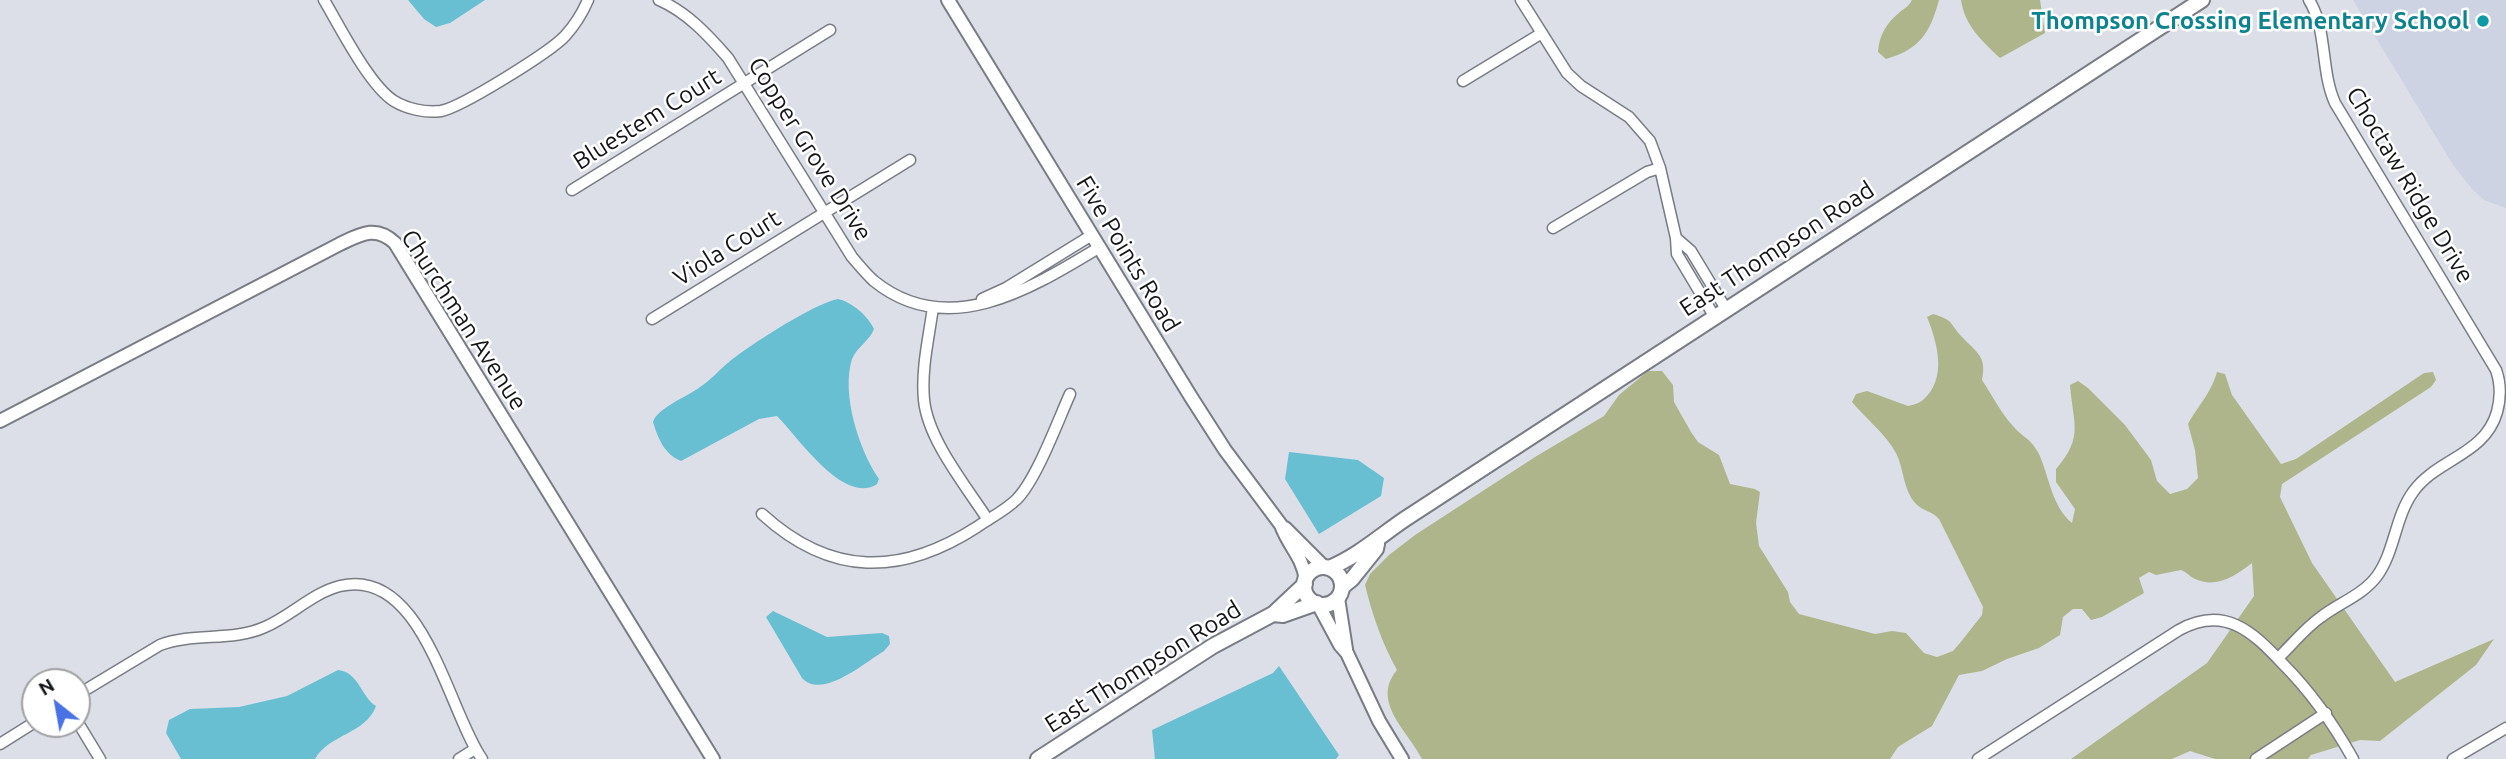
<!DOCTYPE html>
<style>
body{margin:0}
#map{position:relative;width:2506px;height:759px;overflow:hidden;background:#dcdfe8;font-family:Ubuntu,sans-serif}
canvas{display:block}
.north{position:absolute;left:21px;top:668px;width:70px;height:70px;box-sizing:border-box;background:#fff;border:2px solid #a1a1a3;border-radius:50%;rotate:329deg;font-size:19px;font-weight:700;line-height:28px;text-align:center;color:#141518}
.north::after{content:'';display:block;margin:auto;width:24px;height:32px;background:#4972e5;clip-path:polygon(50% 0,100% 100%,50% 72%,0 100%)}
</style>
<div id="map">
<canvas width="2506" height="759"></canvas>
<div class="north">N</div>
</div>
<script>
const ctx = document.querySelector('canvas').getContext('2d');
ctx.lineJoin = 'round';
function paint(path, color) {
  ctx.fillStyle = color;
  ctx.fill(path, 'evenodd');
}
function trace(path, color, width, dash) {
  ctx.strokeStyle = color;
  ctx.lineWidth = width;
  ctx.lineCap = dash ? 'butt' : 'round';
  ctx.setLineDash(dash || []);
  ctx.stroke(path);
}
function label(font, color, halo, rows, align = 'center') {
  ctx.font = font + ' Ubuntu,sans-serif';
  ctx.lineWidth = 5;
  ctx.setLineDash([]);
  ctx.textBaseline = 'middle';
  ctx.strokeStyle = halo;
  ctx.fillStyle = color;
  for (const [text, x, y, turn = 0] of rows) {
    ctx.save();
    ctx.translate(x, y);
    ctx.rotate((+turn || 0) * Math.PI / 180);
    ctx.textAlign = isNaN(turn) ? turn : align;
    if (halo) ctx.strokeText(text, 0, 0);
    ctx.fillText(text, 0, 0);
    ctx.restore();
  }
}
const built = new Path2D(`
 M2353 0H2506V208L2484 200 2472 189 2453 165Z`);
const green = new Path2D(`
 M1912 0H1939C1930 33 1920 49 1886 59L1878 52C1879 36 1886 23 1900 12 1905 8 1909 6 1912 0Z
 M1961 0H2040L2045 33 2000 58C1981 40 1965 26 1961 0Z
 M1933 314C1954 320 1949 323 1962 337 1977 353 1987 356 1982 380 1992 395 2001 413 2013 426 2023 438 2030 437 2039 454 2049 476 2052 507 2072 523L2075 509 2056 482V469C2084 437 2073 424 2070 385L2078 381 2088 388 2125 425 2151 460 2157 481 2170 494 2187 489 2198 478 2195 450 2188 424C2199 404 2210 395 2217 372L2225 374 2232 395 2281 464 2296 459 2424 373 2433 372 2436 380 2431 387 2282 484 2280 497 2312 563 2395 682 2494 639 2476 665 2380 741 2360 740 2311 755 2308 759H2215L2190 751 2172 759H2071L2207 663 2254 596 2252 563C2236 575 2217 589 2195 579 2190 577 2187 572 2181 570L2156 575 2149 572 2139 578 2144 593 2102 617 2091 620 2082 609H2073L2063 617 2060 635 2039 648 2007 659 1982 671 1959 675 1932 726 1898 747 1890 759H1422C1409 732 1370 702 1397 670 1382 643 1372 614 1365 585L1370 574 1389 555 1415 535 1535 457 1604 416 1619 395 1648 371H1662L1673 385 1674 402 1691 432 1698 442 1719 455 1730 484 1755 489 1760 492 1756 523 1759 546 1788 592 1790 602 1799 614 1875 634 1892 631 1906 633 1924 653 1937 657 1953 651 1960 643 1982 615 1983 607 1939 519C1932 511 1923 511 1916 504 1903 490 1904 469 1896 453 1885 433 1866 419 1852 402L1856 394 1867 391 1908 406C1913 405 1920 403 1923 400 1948 378 1937 342 1927 317Z`);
const water = new Path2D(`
 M408 0H485L450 23 436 27 424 19Z
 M838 299C852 302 868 316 874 329 870 340 857 347 852 359 841 394 859 450 879 479L877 484C844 506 797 436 777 416L759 419 681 461C664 454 658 438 653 422 657 408 687 397 700 387 711 380 719 370 729 362 750 345 813 304 838 299Z
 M1289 452 1358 460 1384 478 1381 496 1319 534 1285 479Z
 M773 611 827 637 882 633 889 636 890 644 884 651C864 663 822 700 802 678L766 617Z
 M1279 666 1339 755 1336 759H1155L1152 730 1273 673Z
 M338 670C359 672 361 697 376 706 366 734 329 734 315 759H181L166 733 169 720 190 709 239 707 287 696Z`);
const minor = new Path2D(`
 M324 0C340 27 369 85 394 101 407 109 426 113 441 111 462 107 550 52 565 36 575 25 582 14 588 0
 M659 0C687 12 709 36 728 58L852 257C859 265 866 274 874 281 948 341 1032 288 1100 247
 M1521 0 1567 73 1581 86 1629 117 1650 141 1660 168 1676 238 1677 254 1714 316
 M1463 81 1542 33
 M572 190 830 30
 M1553 228 1647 172 1660 168
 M1676 238 1691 251 1726 309
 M982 299 1006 288 1092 235
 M933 307C929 337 921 369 924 400 928 440 966 486 988 520
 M652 319 910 160
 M762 514C831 577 901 576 977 527 990 518 1006 510 1017 499 1037 478 1057 423 1070 394
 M2278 658C2292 645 2305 628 2321 617 2339 603 2363 595 2377 576 2395 551 2395 517 2413 492 2436 459 2485 455 2497 412 2501 397 2501 384 2496 370L2335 103C2320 69 2328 31 2309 0
 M77 695 160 645C194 632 232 642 265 627 291 616 312 593 340 586 423 566 448 711 482 759
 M77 721 100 759
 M0 744 35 722
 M459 759 475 749
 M1978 759 2179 630C2224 605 2252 631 2282 663 2311 692 2333 723 2353 759
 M2256 759 2326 713
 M2453 759 2506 728`);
const tertiary = new Path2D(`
 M948 0 1191 397 1225 450 1281 525C1289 547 1302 555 1306 580
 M0 421 340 244C361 234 376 225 395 243L713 759
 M1285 528 1324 567
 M1338 598 1346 649
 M1318 604 1340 645 1347 653 1379 721 1402 759`);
const secondary = new Path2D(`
 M1304 586a19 19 0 1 1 38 0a19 19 0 1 1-38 0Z
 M1329 568C1358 556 1380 536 1405 519L2202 0
 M1342 587 1352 579 1376 549 1377 544
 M1273 614 1283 615 1317 603
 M1038 759 1213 646 1273 614 1305 584`);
const markers = [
 [2483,21,7,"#0f9aa8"]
];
const cultureNames = [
 ["Thompson Crossing Elementary School",2469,21]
];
const streetNames = [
 ["Bluestem Court",647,119,-32],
 ["Copper Grove Drive",810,149,58],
 ["Choctaw Ridge Drive",2410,185,59],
 ["Viola Court",727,248,-32],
 ["East Thompson Road",1777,249,-33],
 ["Five Points Road",1128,254,59],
 ["Churchman Avenue",464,320,57],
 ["East Thompson Road",1143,667,-32]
];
paint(built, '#cdd3e3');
paint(green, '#afb58a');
paint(water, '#68bfd2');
trace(minor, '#797c84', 13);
trace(tertiary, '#797c84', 16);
trace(secondary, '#797c84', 18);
trace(minor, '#fff', 10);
trace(tertiary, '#fff', 12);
trace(secondary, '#fff', 14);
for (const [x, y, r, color] of markers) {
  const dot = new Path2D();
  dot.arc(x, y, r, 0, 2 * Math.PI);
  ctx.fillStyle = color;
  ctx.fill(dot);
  trace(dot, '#fff', 2.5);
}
label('bold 24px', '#0d838f', '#fff', cultureNames, 'right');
label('24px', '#141518', '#fff', streetNames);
</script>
